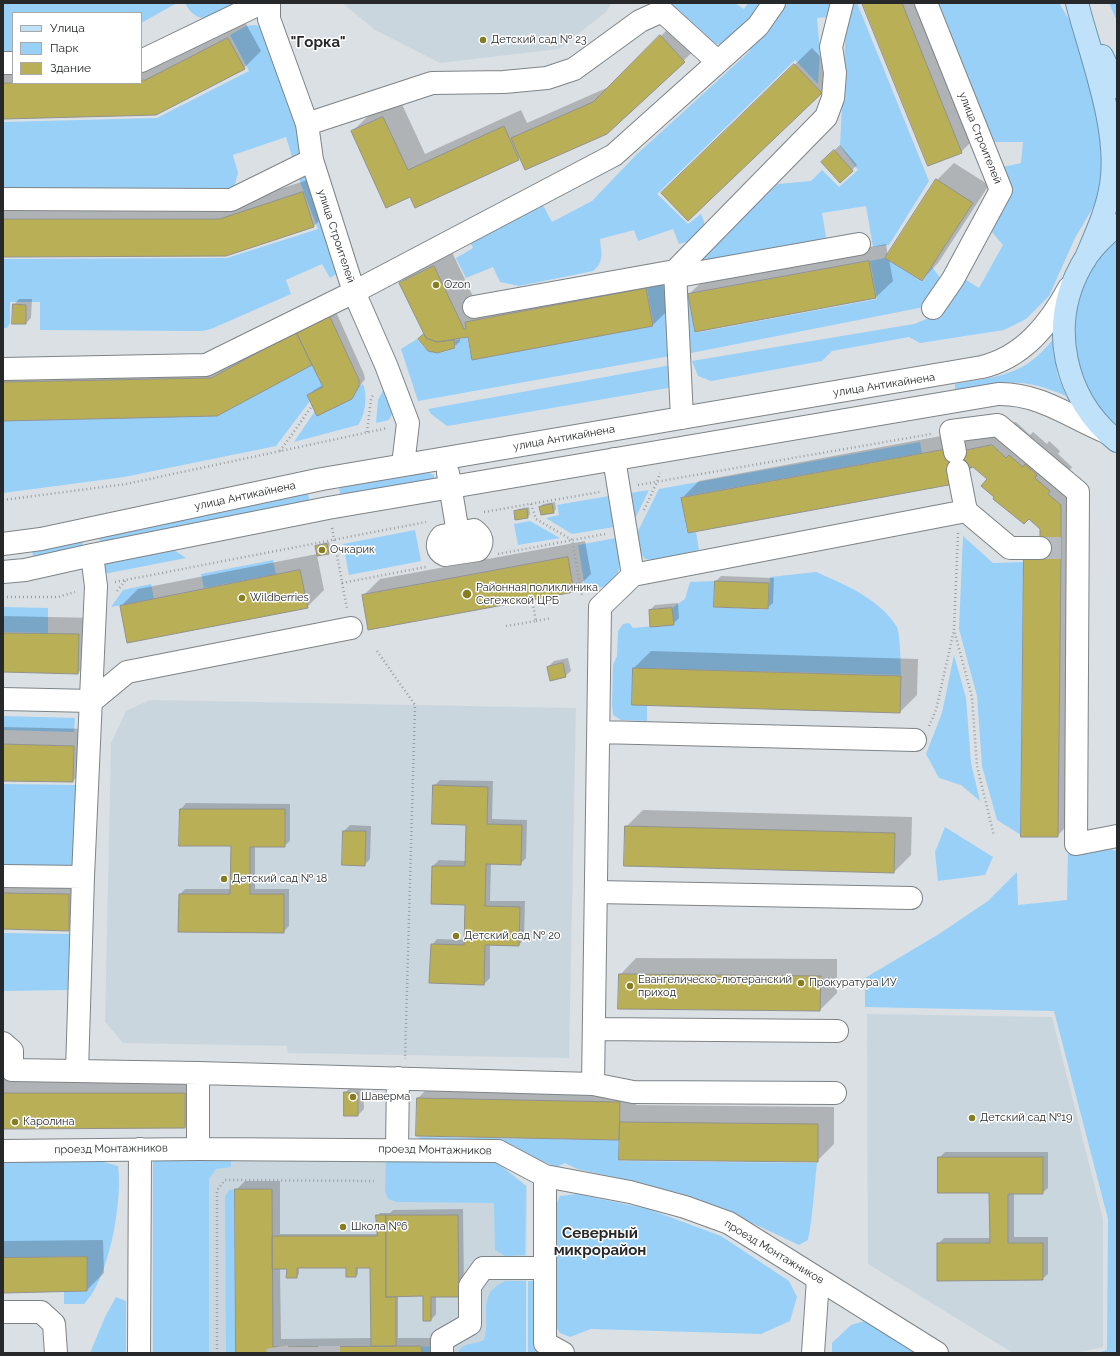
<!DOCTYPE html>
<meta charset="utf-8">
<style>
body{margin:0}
#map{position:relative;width:1120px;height:1356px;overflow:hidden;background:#dbe0e4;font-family:Raleway,sans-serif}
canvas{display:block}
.frame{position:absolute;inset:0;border:4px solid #262829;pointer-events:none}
.legend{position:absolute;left:12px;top:12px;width:130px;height:72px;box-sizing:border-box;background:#fff;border:1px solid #a8a9a9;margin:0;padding:5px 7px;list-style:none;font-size:12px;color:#262829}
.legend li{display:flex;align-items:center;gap:8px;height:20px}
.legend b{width:20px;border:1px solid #a8a9a9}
</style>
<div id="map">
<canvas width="1120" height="1356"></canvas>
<div class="frame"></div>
<ul class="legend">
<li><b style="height:5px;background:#bfe2fa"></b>Улица</li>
<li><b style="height:11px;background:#98d0f8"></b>Парк</li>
<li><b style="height:11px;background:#b9af56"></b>Здание</li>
</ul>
</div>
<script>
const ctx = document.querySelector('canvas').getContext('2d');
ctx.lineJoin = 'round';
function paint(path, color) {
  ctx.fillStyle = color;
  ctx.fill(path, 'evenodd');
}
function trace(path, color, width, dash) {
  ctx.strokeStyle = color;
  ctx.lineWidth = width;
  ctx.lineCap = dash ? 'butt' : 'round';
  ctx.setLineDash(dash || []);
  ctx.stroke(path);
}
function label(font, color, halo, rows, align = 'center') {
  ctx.font = font + ' Raleway,sans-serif';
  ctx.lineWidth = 3;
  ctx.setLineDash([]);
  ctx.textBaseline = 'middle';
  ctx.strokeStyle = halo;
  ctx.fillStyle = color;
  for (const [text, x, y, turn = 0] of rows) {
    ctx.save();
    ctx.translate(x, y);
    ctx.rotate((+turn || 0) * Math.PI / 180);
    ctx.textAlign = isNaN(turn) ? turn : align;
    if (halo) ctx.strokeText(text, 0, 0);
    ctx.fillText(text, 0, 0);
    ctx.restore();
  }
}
const built = new Path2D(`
 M342 3H612L606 12 559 49 440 63 375 30Z
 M150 700 576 708 569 1058 288 1053 287 1046 123 1043 105 1022 111 743 126 711Z
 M867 1014 1052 1017 1103 1219V1347L1075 1353H1013L868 1264Z
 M159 1158 494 1159 527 1186 526 1353H160Z`);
const green = new Path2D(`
 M3 3H177L141 23V13H13V58H3Z
 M185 3H237C217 14 199 30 185 3Z
 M670 3H735L744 9 748 3H760L761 9 725 45 710 43 705 35Z
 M787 3H837L827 17 817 18 820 52 818 84 795 60 657 194 688 224 701 214 704 221V237L679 244 673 229 638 241 634 230 600 239C601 251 605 262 593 271L519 286 500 282 493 267 466 278 456 258 473 248 466 233 540 204 544 207 552 222 592 201 636 155 749 52 752 42Z
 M847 3H857L929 181 889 245 873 247 866 206 822 213 827 243 692 266 778 184 811 181 822 170 839 187 858 170 840 146Z
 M935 3H1059L1076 31 1106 113 1101 194 1075 238 1049 296 1026 319 1004 330 920 343 909 337 832 351 822 361 711 381 698 376 692 361 914 324 939 314 963 278 979 288 1003 245 992 232 1012 191 1003 167 1021 163 1023 142H991Z
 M1109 3H1117V21Z
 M255 25 263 27 308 149 293 160 286 137 233 155 238 173 233 191H3V122L157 118 249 71 230 35 246 26Z
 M312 173 341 271 330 278 322 264 286 280 291 294 211 329 202 331 40 330V302H10V323L7 328H3V259L227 258 318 229 297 174Z
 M1117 237V425C1076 394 1066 332 1082 286 1089 266 1103 252 1117 237Z
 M885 258 922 282 932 267 944 283 924 307 691 353 682 295 688 294 695 333 877 299 870 261Z
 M645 279 662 281 669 309 676 355 418 401 401 349 417 339C430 357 436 355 456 348L455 341 467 337 472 360 654 326Z
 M1054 338 1057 374 1066 396C1020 376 1003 382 955 391V384C999 376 1025 376 1054 338Z
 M677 364 674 385 668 388 447 426 431 414 428 409Z
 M312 365 323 387 307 395 310 401 276 446 124 477 3 493V421L217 416Z
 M363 384C368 395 365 416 358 425L294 442 315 411 352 399 359 386Z
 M385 387 393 412 389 420 376 423 378 400Z
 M920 442 922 453 681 497 687 533 696 532 699 550 654 560 645 559 640 553 636 535 659 489Z
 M427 472 434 475V480L341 497 339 488Z
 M649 490 634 521 630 493Z
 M308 493 310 503 102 542 96 537Z
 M609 496 614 527 572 534 546 518 559 515 557 505Z
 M530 521 560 538 518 545 514 524Z
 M415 530 421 561 349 575 343 544Z
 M963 536 993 563 1024 562 1021 835 997 820 982 766 977 696 959 629Z
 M616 538C619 553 625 576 608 585 602 588 592 588 585 588L578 545Z
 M83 541 82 547 34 558 31 549Z
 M171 548 186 558 104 574V565L107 561Z
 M273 560 276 574 204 588 201 574Z
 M816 572C844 584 880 599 897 627 900 633 901 666 901 675L634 668 632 705 647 706V721L621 720 613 715 612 705 613 665 617 656 618 631 623 624 629 623 633 628 674 624 672 608 685 599 690 582 715 581 714 607 768 610 770 577Z
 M151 584 154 599 111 607 123 590Z
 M3 607 48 608V633L3 632Z
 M954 655 966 698 971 763 980 801 961 785 939 778 926 754 942 713Z
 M3 716 75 718 74 732 3 730Z
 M77 746H88L90 869H3V784L76 785Z
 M945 827 993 857 985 875 938 881 935 852Z
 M1101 847 1117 851V1353H1097L1107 1350 1108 1219 1054 1011 865 1007V978L939 934 988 901 1017 872 1018 905 1067 900 1068 850Z
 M3 933 72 934V990L3 991Z
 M418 1137 619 1140V1161L817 1163C814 1189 813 1215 808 1240L799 1245 733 1214 688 1197 638 1182 577 1169 565 1163 557 1167 503 1146 422 1141Z
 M156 1153H231V1167L216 1169 209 1179V1353H153V1161Z
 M3 1159C37 1160 87 1155 118 1166 123 1200 109 1280 84 1304H64V1292L87 1291V1256L3 1258Z
 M386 1159 493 1160 526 1186 525 1255 505 1256 495 1250 494 1203 397 1202 388 1199 385 1191Z
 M235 1189 236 1353H226L225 1197 229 1190Z
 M577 1194 648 1209 721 1236 789 1281 797 1297 790 1321 761 1334 591 1329 570 1337 560 1333 554 1324 555 1207 560 1196Z
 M505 1281H526V1353H458C461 1342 476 1345 484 1340 492 1315 475 1295 505 1281Z
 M528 1281H537L536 1352 538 1353H528Z
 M116 1297 126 1301V1351L124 1353H90L105 1317Z
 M868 1320 922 1353H832V1343L851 1325Z
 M422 1346 431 1347 433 1353H422Z`);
const shadow = new Path2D(`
 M863 3H925L978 135 961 152Z
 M678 19 701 44 607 133 520 157 415 207 410 196 352 132 369 115 400 100 425 154 521 110 527 123 611 86Z
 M245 22 261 51 244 68 3 118V66H13V83H141V64H162Z
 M812 48 838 75 821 92 679 176Z
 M840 145 857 165 852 170 828 156Z
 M954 163 989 185 938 263 922 280 889 259 893 281 876 297 689 294 706 278 886 244 888 256 937 180Z
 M320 176 331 209 314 226 3 256V202L236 203Z
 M451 250 479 309 663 271 670 308 653 325 469 336 460 337V341L454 347 419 339 425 333 400 283 417 266Z
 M19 299H32L31 318 26 323 14 305Z
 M336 312 364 374 365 379 351 398 308 396 314 390 323 385 313 363 217 415 3 420V366L229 361Z
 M1016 422 1030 435 1033 432 1047 444 1049 441 1060 451 1058 454 1072 467 1070 470 1084 482 1074 819 1057 836 1041 528 1029 518 996 497 989 479 974 466 954 484 682 498 699 481Z
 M555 502 556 509 554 512 541 507 543 504Z
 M529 507 530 514 528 517 515 512 518 509Z
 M585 541 591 574 574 591 369 629 363 596 380 579Z
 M329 542 331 550 328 553 317 555 324 590 307 607 121 606 138 589 317 554 316 546 319 544Z
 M721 576 774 578 773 603 767 608 716 581Z
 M678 603 679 618 673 624 650 610 655 605Z
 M3 616 95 618V656L78 673 3 671Z
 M651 651 918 659 917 695 900 712 634 704V668Z
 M568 658 571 671 565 676 548 667 554 661Z
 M3 727 90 729 89 764 73 781 3 780Z
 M440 780 493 781 492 819 527 820 526 858 520 864 491 863 490 901H525L524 939 519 945 490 944V978L484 984 430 982 432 945 437 939 465 940 466 904 432 903 433 866 439 860 466 861 467 824 434 786Z
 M186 803 290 804V841L284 846H255V889H289V926L283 932 180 894 185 889H231L232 845H180L181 809Z
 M643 810 912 817 911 855 894 872 626 827Z
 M350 825 371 826 370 859 364 865 344 831Z
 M3 876 86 878 85 913 68 930 3 928Z
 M636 958 837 959V993L820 1010 619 1008 620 975Z
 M3 1039 9 1075 202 1076V1111L185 1127H3Z
 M435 1081 637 1086 636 1105 834 1107V1144L817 1161 620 1139 417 1135 418 1098Z
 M350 1087H363L364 1109 358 1115 345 1093Z
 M945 1152H1048V1188L1042 1193H1014V1237H1048V1274L1042 1279 938 1244 944 1238H991L990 1192 939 1158Z
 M245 1181H280V1234H377V1216L380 1213H390L393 1210 463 1209 464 1290 458 1296H436V1314L431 1320 424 1295 398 1296V1338H430V1353H237L236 1190ZM299 1267H347L356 1276 358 1274V1267H371L372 1338 281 1339 280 1268H288L296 1277 299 1274Z
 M103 1240 104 1273 87 1290 3 1292V1241Z`);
const building = new Path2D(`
 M862 3H902L962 153 928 166Z
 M660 35 685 62 607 134 525 170 511 138 593 102Z
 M228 38 245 69 156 115 3 119V83H141V80H145Z
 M794 64 822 93 688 221 661 193Z
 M383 117 408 170 504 126 519 160 415 208 410 197 386 208 351 131Z
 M834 150 853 171 840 183 821 162Z
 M936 179 973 203 922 281 885 258Z
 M303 192 314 227 226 256 3 257V219H219Z
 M869 261 876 298 695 332 688 294Z
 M434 266 464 329H466L465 322 646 288 653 326 472 360 468 337 437 342 426 338 399 283Z
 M13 304 26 305V324H12Z
 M330 317 359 380V386L352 399 317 416 307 395 323 387 296 332Z
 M296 332 312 365 217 416 3 421V382L211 378Z
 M424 334 426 338 437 342 454 340 455 348 437 353 428 351 418 339Z
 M992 445 1006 458 1009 455 1023 467 1025 464 1037 475 1035 478 1050 491 1048 494 1061 505V556H1040V529L1029 519 1024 524 993 499 994 497 981 486 987 479 973 467 952 471 949 454Z
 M948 449 954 484 688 533 681 498Z
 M552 504 554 513 541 515 539 507Z
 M527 509 528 518 515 520 514 511Z
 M327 544 329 554 317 556 315 546Z
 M1024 556H1061L1058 837H1021Z
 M568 557 574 592 368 630 362 595Z
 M300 570 308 608 127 643 120 606Z
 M715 581 769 583 768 609 714 607Z
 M672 608 674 625 650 627 649 610Z
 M3 633 79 634 78 674 3 672Z
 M563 663 566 677 550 681 547 667Z
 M633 668 901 676 900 713 632 705Z
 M3 744 74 746 73 782 3 781Z
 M433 785 488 787 487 824 522 825 521 865 486 864 485 906 520 907 519 946 485 945 484 985 429 983 431 944 464 945 465 905 431 904 432 866H465L466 825 432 824Z
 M180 809H285V847H250V894H284V933L178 932 179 894H230L231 846H179Z
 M625 826 895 833 894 873 624 866Z
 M343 831H366L365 866 342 865Z
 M3 893 69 894V931L3 929Z
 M619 974 821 976 820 1011 618 1009Z
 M344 1092 358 1093V1116H344Z
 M3 1093H185V1128L3 1129Z
 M417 1098 620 1102 619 1140 416 1136Z
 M620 1122 818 1124V1162L619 1160Z
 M938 1157H1043V1194H1008V1243H1043V1280L937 1281V1243H990L989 1193H938Z
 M235 1189H272L273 1347 421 1346 422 1353H236Z
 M376 1215H386V1297H396V1346H371L370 1268H356V1277H346V1268H297V1278H286L287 1269H272V1236H377Z
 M386 1215H458L459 1297H431V1321H423V1296L386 1297Z
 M87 1257V1291L3 1293V1258Z`);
const minorTunnel = new Path2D(`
 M1040 548H1061
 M329 1346V1353
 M277 1347 278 1353
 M294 1347V1353
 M312 1347V1353`);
const path = new Path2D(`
 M367 432 371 399 374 393
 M280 451 312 406
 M638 485 931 434
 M3 500 126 484 388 428
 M531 504 536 519 572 540 582 596
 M644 510 657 482 660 473
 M484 512 600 492
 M332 528 347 609
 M958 533 954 630 972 697 977 766 994 836
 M498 554 605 534
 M115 582 426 522
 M342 583 426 567
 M117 591 126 580
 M3 597H58L75 592
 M536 621 551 618
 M506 626 536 621 532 600
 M377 651 415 705 405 1059
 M929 726 936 710 954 630
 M217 1353V1190L225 1180 374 1181`);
const minor = new Path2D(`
 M269 3V19L307 124 312 160 354 292 386 365 408 423 403 465
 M842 3 831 47 835 73 833 98 826 117 675 271 684 275 859 244
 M926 3 1001 190 953 279 933 308
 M141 61 257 5
 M3 63H13
 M307 124 432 83 504 82 547 78 574 69 640 21 662 11 718 62
 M3 199 231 200 312 160
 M474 307 675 271 682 418
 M3 369 206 365 354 292 614 155 758 26 774 3
 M955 452 951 431 998 425 1078 492 1076 844 1117 836
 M614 459 633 575 600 607 593 1084 633 1092 835 1093
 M958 470 966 511 1010 548H1040
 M448 473 458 533
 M474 530C482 536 484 542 478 550L445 555C436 551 436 543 442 536Z
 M3 544 41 539 322 479 982 367C1023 357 1049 325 1069 288
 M3 572 25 570 92 555 328 508 998 394C1039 393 1070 417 1106 432
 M633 575 966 511
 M3 699 92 701 127 672 351 628
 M599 732 915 740
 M3 876 83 877
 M596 892 911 898
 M594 1029 837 1031
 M3 1043 12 1051V1070L198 1073 593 1084
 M77 1071 83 877 96 586 92 555
 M198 1073V1149
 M397 1149 398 1078
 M3 1151 198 1149 498 1151 545 1176 630 1192 685 1207 729 1223 937 1353
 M545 1176V1343L563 1353
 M3 1312H41L54 1324 56 1353
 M139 1353 140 1149
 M442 1353V1340L470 1324V1286L483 1268H545
 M813 1353 818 1279`);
const major = new Path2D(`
 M1077 3C1091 57 1120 130 1111 185 1107 211 1095 236 1085 260
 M1102 56 1117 87
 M1117 225C1103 237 1090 249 1081 266 1048 325 1064 399 1117 441`);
const markers = [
 [483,40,4,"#867c22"],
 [436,285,4,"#867c22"],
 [322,550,4,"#867c22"],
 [467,594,5,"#867c22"],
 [242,598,4,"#867c22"],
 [224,879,4,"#867c22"],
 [456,936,4,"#867c22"],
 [801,983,4,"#867c22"],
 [630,986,4,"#867c22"],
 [353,1097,4,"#867c22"],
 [972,1118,4,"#867c22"],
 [15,1122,4,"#867c22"],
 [343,1227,4,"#867c22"]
];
const poiNames = [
 ["Детский сад № 23",491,40],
 ["Ozon",444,285],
 ["Очкарик",330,550],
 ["Районная поликлиника",476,588],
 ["Сегежской ЦРБ",476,601],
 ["Wildberries",250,598],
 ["Детский сад № 18",232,879],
 ["Детский сад № 20",464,936],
 ["Евангелическо-лютеранский",638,980],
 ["приход",638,993],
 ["Прокуратура ИУ",809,983],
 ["Шаверма",361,1097],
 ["Детский сад №19",980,1118],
 ["Каролина",23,1122],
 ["Школа №6",351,1227]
];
const streetNames = [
 ["улица Строителей",980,138,68],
 ["улица Строителей",336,236,72],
 ["улица Антикайнена",884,385,-9],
 ["улица Антикайнена",564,438,-10],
 ["улица Антикайнена",245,496,-12],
 ["проезд Монтажников",111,1149,-1],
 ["проезд Монтажников",435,1150,1],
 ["проезд Монтажников",774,1252,31]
];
const districtNames = [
 ["\"Горка\"",318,42],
 ["Северный",600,1233],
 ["микрорайон",600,1250]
];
paint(built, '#cad6de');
paint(green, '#98d0f8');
paint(shadow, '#0003');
paint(building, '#b9af56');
trace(building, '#92928d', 1);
trace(minorTunnel, '#b7bbbf', 22, [22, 11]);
trace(minor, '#7e8386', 24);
trace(major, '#6e94ae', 24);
trace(path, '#9a9ea1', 2.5, [1, 3]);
trace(minor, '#fff', 22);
trace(major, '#bfe2fa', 22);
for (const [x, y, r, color] of markers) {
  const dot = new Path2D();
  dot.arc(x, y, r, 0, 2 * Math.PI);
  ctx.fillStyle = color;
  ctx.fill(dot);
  trace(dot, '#fff', 1.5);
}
label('11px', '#262829', '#fff', poiNames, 'left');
label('11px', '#262829', '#fff', streetNames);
label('bold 15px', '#262829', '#fff', districtNames);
</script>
